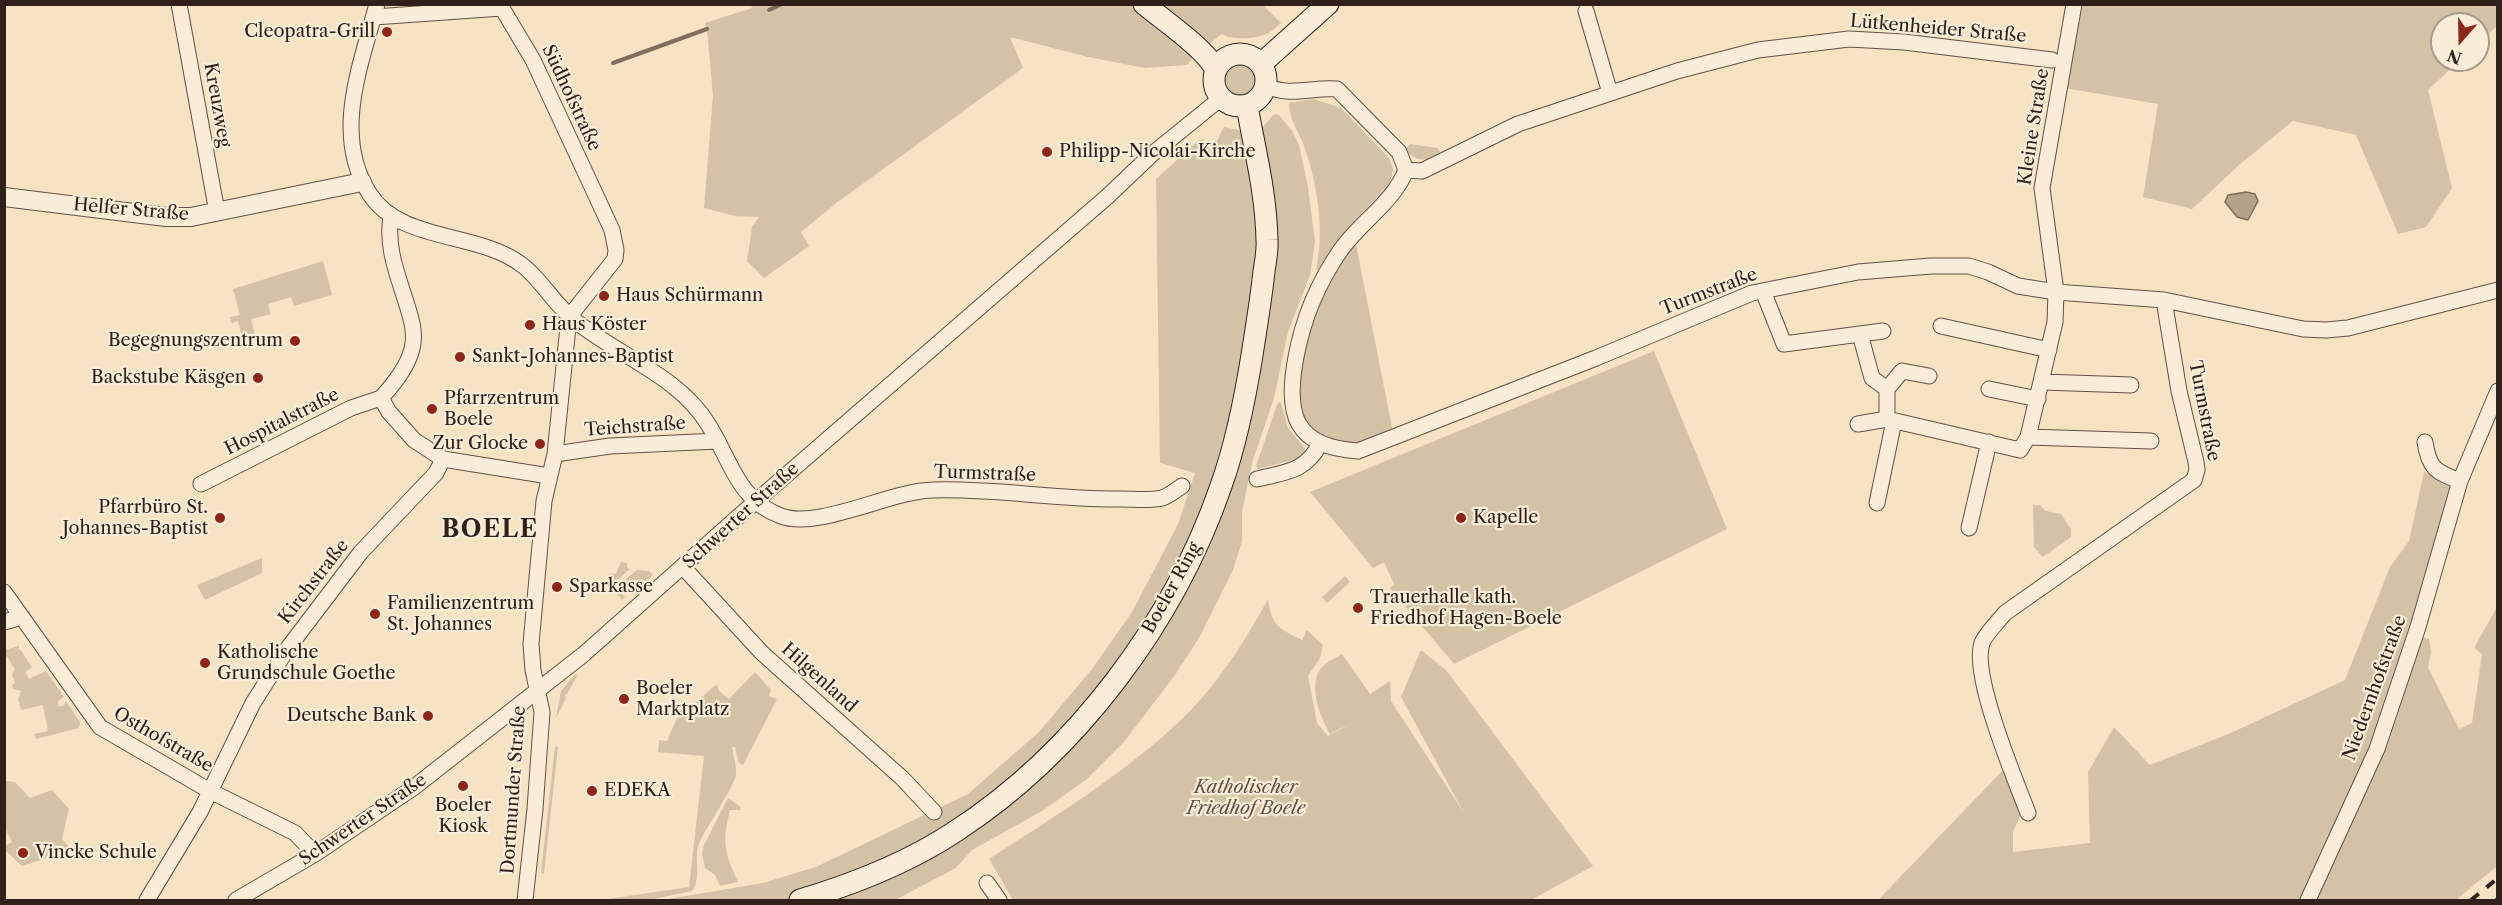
<!DOCTYPE html>
<meta charset="utf-8">
<style>
body{margin:0}
#map{position:relative;width:2502px;height:905px;overflow:hidden;background:#f6e3c3;font-family:"Libre Caslon Text",serif}
canvas{display:block}
.frame{position:absolute;inset:0;border:6px solid #30201a;pointer-events:none}
.north{position:absolute;left:2430px;top:12px;width:60px;height:60px;box-sizing:border-box;background:#f9edd8;border:2px solid #a99b8c;border-radius:50%;rotate:200deg;font-size:16px;font-weight:700;line-height:24px;text-align:center;color:#30201a}
.north::after{content:'';display:block;margin:auto;width:21px;height:27px;background:#8f2418;clip-path:polygon(50% 0,100% 100%,50% 72%,0 100%)}
</style>
<div id="map">
<canvas width="2502" height="905"></canvas>
<div class="frame"></div>
<div class="north">N</div>
</div>
<script>
const ctx = document.querySelector('canvas').getContext('2d');
ctx.lineJoin = 'round';
function paint(path, color) {
  ctx.fillStyle = color;
  ctx.fill(path, 'evenodd');
}
function trace(path, color, width, dash) {
  ctx.strokeStyle = color;
  ctx.lineWidth = width;
  ctx.lineCap = dash ? 'butt' : 'round';
  ctx.setLineDash(dash || []);
  ctx.stroke(path);
}
function label(font, color, halo, rows, align = 'center') {
  ctx.font = font + ' "Libre Caslon Text",serif';
  ctx.lineWidth = 4.5;
  ctx.setLineDash([]);
  ctx.textBaseline = 'middle';
  ctx.strokeStyle = halo;
  ctx.fillStyle = color;
  for (const [text, x, y, turn = 0] of rows) {
    ctx.save();
    ctx.translate(x, y);
    ctx.rotate((+turn || 0) * Math.PI / 180);
    ctx.textAlign = isNaN(turn) ? turn : align;
    if (halo) ctx.strokeText(text, 0, 0);
    ctx.fillText(text, 0, 0);
    ctx.restore();
  }
}
const green = new Path2D(`
 M1262 4 1281 23C1277 26 1274 30 1270 32 1259 39 1233 41 1222 34L1196 54 1187 65 1145 68 1088 57 1010 37 1023 68 839 201 801 232 809 246 764 278 747 261 752 227 759 217 735 216 704 208 713 95 707 30 705 23 752 8 751 5Z
 M2074 5H2497V26L2478 44V24H2442V60H2460L2428 90 2452 188 2426 227 2398 234 2356 135 2293 121 2239 165 2192 209 2143 197 2158 104 2059 87Z
 M1222 81a18 18 0 1 1 36 0a18 18 0 1 1-36 0Z
 M1314 99 1341 108 1389 158 1393 169 1390 183 1350 226 1318 270 1316 269C1325 232 1317 182 1304 146 1298 130 1289 119 1289 103Z
 M1278 114 1292 131 1299 145 1308 187 1315 242 1310 275 1288 332 1274 398 1252 463 1242 512V541L1233 570 1199 638 1175 675 1124 742 1087 779 1042 811 972 850 956 868 895 900H662L763 883 816 867 968 794 1039 732 1092 669 1132 612 1162 555 1178 524 1195 473 1160 463 1156 179 1199 140 1204 139 1211 152 1224 127 1242 131 1263 127 1273 115Z
 M1410 144 1438 148 1442 156C1425 162 1418 161 1404 151Z
 M1354 234 1394 438 1335 449 1298 422 1297 348Z
 M323 261 332 295 294 306 291 297 268 304 271 314 251 319 255 336 243 341 238 321 232 323 230 317 240 315 233 289Z
 M1654 351 1727 529 1454 664 1390 588 1394 584 1384 562 1373 568 1310 492Z
 M1278 402 1281 403 1288 428 1304 447 1306 454 1297 459 1258 469 1256 466Z
 M2424 472 2455 484 2422 637 2429 639 2431 652 2428 667 2459 729 2472 723 2482 654 2474 648 2497 607V866L2456 900H1878L2006 767 2022 812 2013 832V852L2090 843 2088 772 2114 727 2150 765 2233 732 2345 680 2390 567 2409 541Z
 M2033 505H2040L2046 511 2061 514 2071 529V537L2043 557 2034 547Z
 M262 558V573L205 600 197 585Z
 M621 562 627 563V568L630 569 613 584 625 597 622 600 607 581 610 573 616 574Z
 M637 570 649 571 653 575 637 590 629 593 621 583Z
 M1345 576 1350 582 1327 603 1322 597Z
 M1268 599C1271 626 1280 629 1302 640L1307 630 1323 645 1320 658 1308 676 1317 723 1328 736 1357 720 1330 734C1320 717 1307 684 1322 667 1328 661 1336 658 1342 654L1370 694 1390 681 1391 701 1464 813 1401 697 1421 650 1446 670 1593 866 1531 900H1013L989 859C1058 814 1131 770 1190 711 1222 678 1246 639 1268 599Z
 M19 646V649L7 656 20 649 32 667 25 672 29 679 46 671 64 697 58 701V706H63L66 701 80 722 79 728 36 739 34 734 48 731 43 705 21 710 18 699 21 691 13 689 12 685 15 683 12 674 15 670 7 656 5 657V650Z
 M755 672 771 690 769 696 777 699 743 765 739 763 735 747H732C733 755 737 767 736 775 735 784 706 829 700 841 692 857 703 875 692 891L649 900H601L689 887 704 756 658 752 659 740 667 741 677 718 717 684 719 691 729 699Z
 M575 674 577 676 567 694H565L566 698 556 718 561 691Z
 M555 746 558 747 544 874 541 873Z
 M5 781 15 782 30 798 52 790 69 809 62 839 72 850 22 866 5 850V846L12 842 5 828Z
 M728 798 741 807 740 810H730C722 843 724 851 738 882L720 886 715 875 705 868 702 854 704 845Z`);
const water = new Path2D(`
 M2246 192 2255 194 2258 201 2248 220 2237 217 2225 202 2228 195Z`);
const stream = new Path2D(`
 M769 10 782 4
 M613 63 707 29`);
const minor = new Path2D(`
 M179 4 217 212
 M377 4C361 65 332 134 369 193 400 243 478 231 522 265 541 279 554 304 573 319 616 355 678 375 708 424 731 460 737 500 781 516 818 530 890 491 933 490 996 488 1059 500 1122 499 1134 499 1150 501 1162 498 1169 496 1176 490 1182 486
 M1586 11 1610 93
 M374 17 502 8 533 60 612 230 616 250 615 259 569 317
 M1266 86C1291 97 1311 87 1337 89L1399 152 1406 170
 M1406 170C1394 202 1359 223 1340 251 1318 283 1303 319 1296 357 1285 414 1294 447 1358 451L1596 358 1752 293 1858 272 1931 266H1969L1988 272 2018 286 2056 292 2164 300 2303 329 2326 330 2348 328 2498 290
 M1406 170 1422 171 1518 124 1677 71 1758 50 1849 39 1904 42 2052 60
 M391 217C386 247 397 273 406 302 410 315 415 329 413 343 411 362 394 384 381 398L389 412 414 440 443 459 549 476
 M1763 291 1784 344 1860 334 1872 378 1887 389V419L2020 450 2028 437 2055 322 2056 292 2042 188 2074 4
 M1941 326 2049 350
 M1860 334 1883 331
 M2042 382 2131 385
 M1887 389 1902 371 1929 376
 M1989 389 2038 399
 M1858 424 1887 419
 M2028 437 2151 441
 M2425 442C2429 469 2436 472 2460 481
 M555 454 610 446 718 441
 M1257 479C1286 472 1305 472 1320 444
 M201 484 351 408 381 398
 M1877 503 1894 421
 M1969 528 1989 442
 M683 567 762 653 902 778 934 812
 M4 592 100 727 210 791 295 833 315 854
 M4 622 22 617
 M2028 813C2015 779 1971 675 1982 643 1986 633 1998 622 2005 613L2194 480 2197 470 2196 462 2179 391 2164 300
 M987 883 999 900
 M147 900 200 812 253 703 288 648 361 552 436 473 443 459
 M236 900 315 854 413 788 584 654 739 516 1108 196 1151 155 1220 99
 M525 900 535 809 542 712 533 670 531 644 544 501 555 454 569 317
 M2308 900 2377 749 2418 627 2460 481 2498 391`);
const tertiary = new Path2D(`
 M4 197 166 217H191L362 182`);
const secondary = new Path2D(`
 M1144 4C1163 20 1206 49 1216 70
 M1214 80a26 26 0 1 1 52 0a26 26 0 1 1-52 0Z
 M1261 64 1328 4
 M800 900C854 884 908 863 956 831 1076 753 1174 622 1221 486 1236 444 1245 399 1252 355 1256 330 1260 305 1263 280 1264 267 1268 253 1267 240 1266 193 1255 151 1247 106`);
const rail = new Path2D(`
 M2471 900 2498 878
 M2496 900 2498 899`);
const markers = [
 [387,32,6,"#8f2418"],
 [1047,152,6,"#8f2418"],
 [604,296,6,"#8f2418"],
 [530,325,6,"#8f2418"],
 [295,341,6,"#8f2418"],
 [460,357,6,"#8f2418"],
 [258,378,6,"#8f2418"],
 [432,409,6,"#8f2418"],
 [540,444,6,"#8f2418"],
 [220,518,6,"#8f2418"],
 [1461,518,6,"#8f2418"],
 [557,587,6,"#8f2418"],
 [1358,608,6,"#8f2418"],
 [375,614,6,"#8f2418"],
 [205,663,6,"#8f2418"],
 [624,699,6,"#8f2418"],
 [428,716,6,"#8f2418"],
 [463,786,6,"#8f2418"],
 [592,791,6,"#8f2418"],
 [23,853,6,"#8f2418"]
];
const streetNames = [
 ["Lütkenheider Straße",1938,29,5],
 ["Südhofstraße",571,98,65],
 ["Kreuzweg",217,105,80],
 ["Kleine Straße",2034,127,-81],
 ["Helfer Straße",131,210,5],
 ["Turmstraße",1709,292,-21],
 ["Turmstraße",2204,411,79],
 ["Hospitalstraße",282,422,-27],
 ["Teichstraße",635,427,-4],
 ["Turmstraße",985,474,2],
 ["Schwerter Straße",741,516,-42],
 ["Kirchstraße",314,582,-52],
 ["Boeler Ring",1172,588,-61],
 ["Hilgenland",819,678,42],
 ["Niedernhofstraße",2375,688,-70],
 ["Osthofstraße",163,740,30],
 ["Dortmunder Straße",514,790,-86],
 ["Schwerter Straße",363,820,-34]
];
const poiNames = [
 ["Cleopatra-Grill",375,32,"right"],
 ["Philipp-Nicolai-Kirche",1059,152],
 ["Haus Schürmann",616,296],
 ["Haus Köster",542,325],
 ["Begegnungszentrum",283,341,"right"],
 ["Sankt-Johannes-Baptist",472,357],
 ["Backstube Käsgen",246,378,"right"],
 ["Pfarrzentrum",444,399],
 ["Boele",444,420],
 ["Zur Glocke",528,444,"right"],
 ["Pfarrbüro St.",208,508,"right"],
 ["Johannes-Baptist",208,529,"right"],
 ["Kapelle",1473,518],
 ["Sparkasse",569,587],
 ["Trauerhalle kath.",1370,598],
 ["Friedhof Hagen-Boele",1370,619],
 ["Familienzentrum",387,604],
 ["St. Johannes",387,625],
 ["Katholische",217,653],
 ["Grundschule Goethe",217,674],
 ["Boeler",636,689],
 ["Marktplatz",636,710],
 ["Deutsche Bank",416,716,"right"],
 ["EDEKA",604,791],
 ["Boeler",463,806,"center"],
 ["Kiosk",463,827,"center"],
 ["Vincke Schule",35,853]
];
const parkNames = [
 ["Katholischer",1246,788],
 ["Friedhof Boele",1246,809]
];
const districtNames = [
 ["BOELE",490,530]
];
paint(green, '#d4c2a6');
paint(water, '#b3a18a');
trace(water, '#7f6d5d', 1.5);
trace(stream, '#7f6d5d', 4);
trace(minor, '#625144', 17);
trace(tertiary, '#625144', 20);
trace(secondary, '#30201a', 23);
trace(minor, '#f9edd8', 15);
trace(tertiary, '#f9edd8', 18);
trace(secondary, '#f9edd8', 21);
trace(rail, '#30201a', 4, [10, 10]);
for (const [x, y, r, color] of markers) {
  const dot = new Path2D();
  dot.arc(x, y, r, 0, 2 * Math.PI);
  ctx.fillStyle = color;
  ctx.fill(dot);
  trace(dot, '#f9edd8', 2);
}
label('18px', '#30201a', '#f9edd8', streetNames);
label('18px', '#30201a', '#f9edd8', poiNames, 'left');
label('italic 18px', '#615144', '#f9edd8', parkNames);
ctx.letterSpacing = '1.5px';
label('bold 24px', '#30201a', '#f9edd8', districtNames);
ctx.letterSpacing = '0px';
</script>
